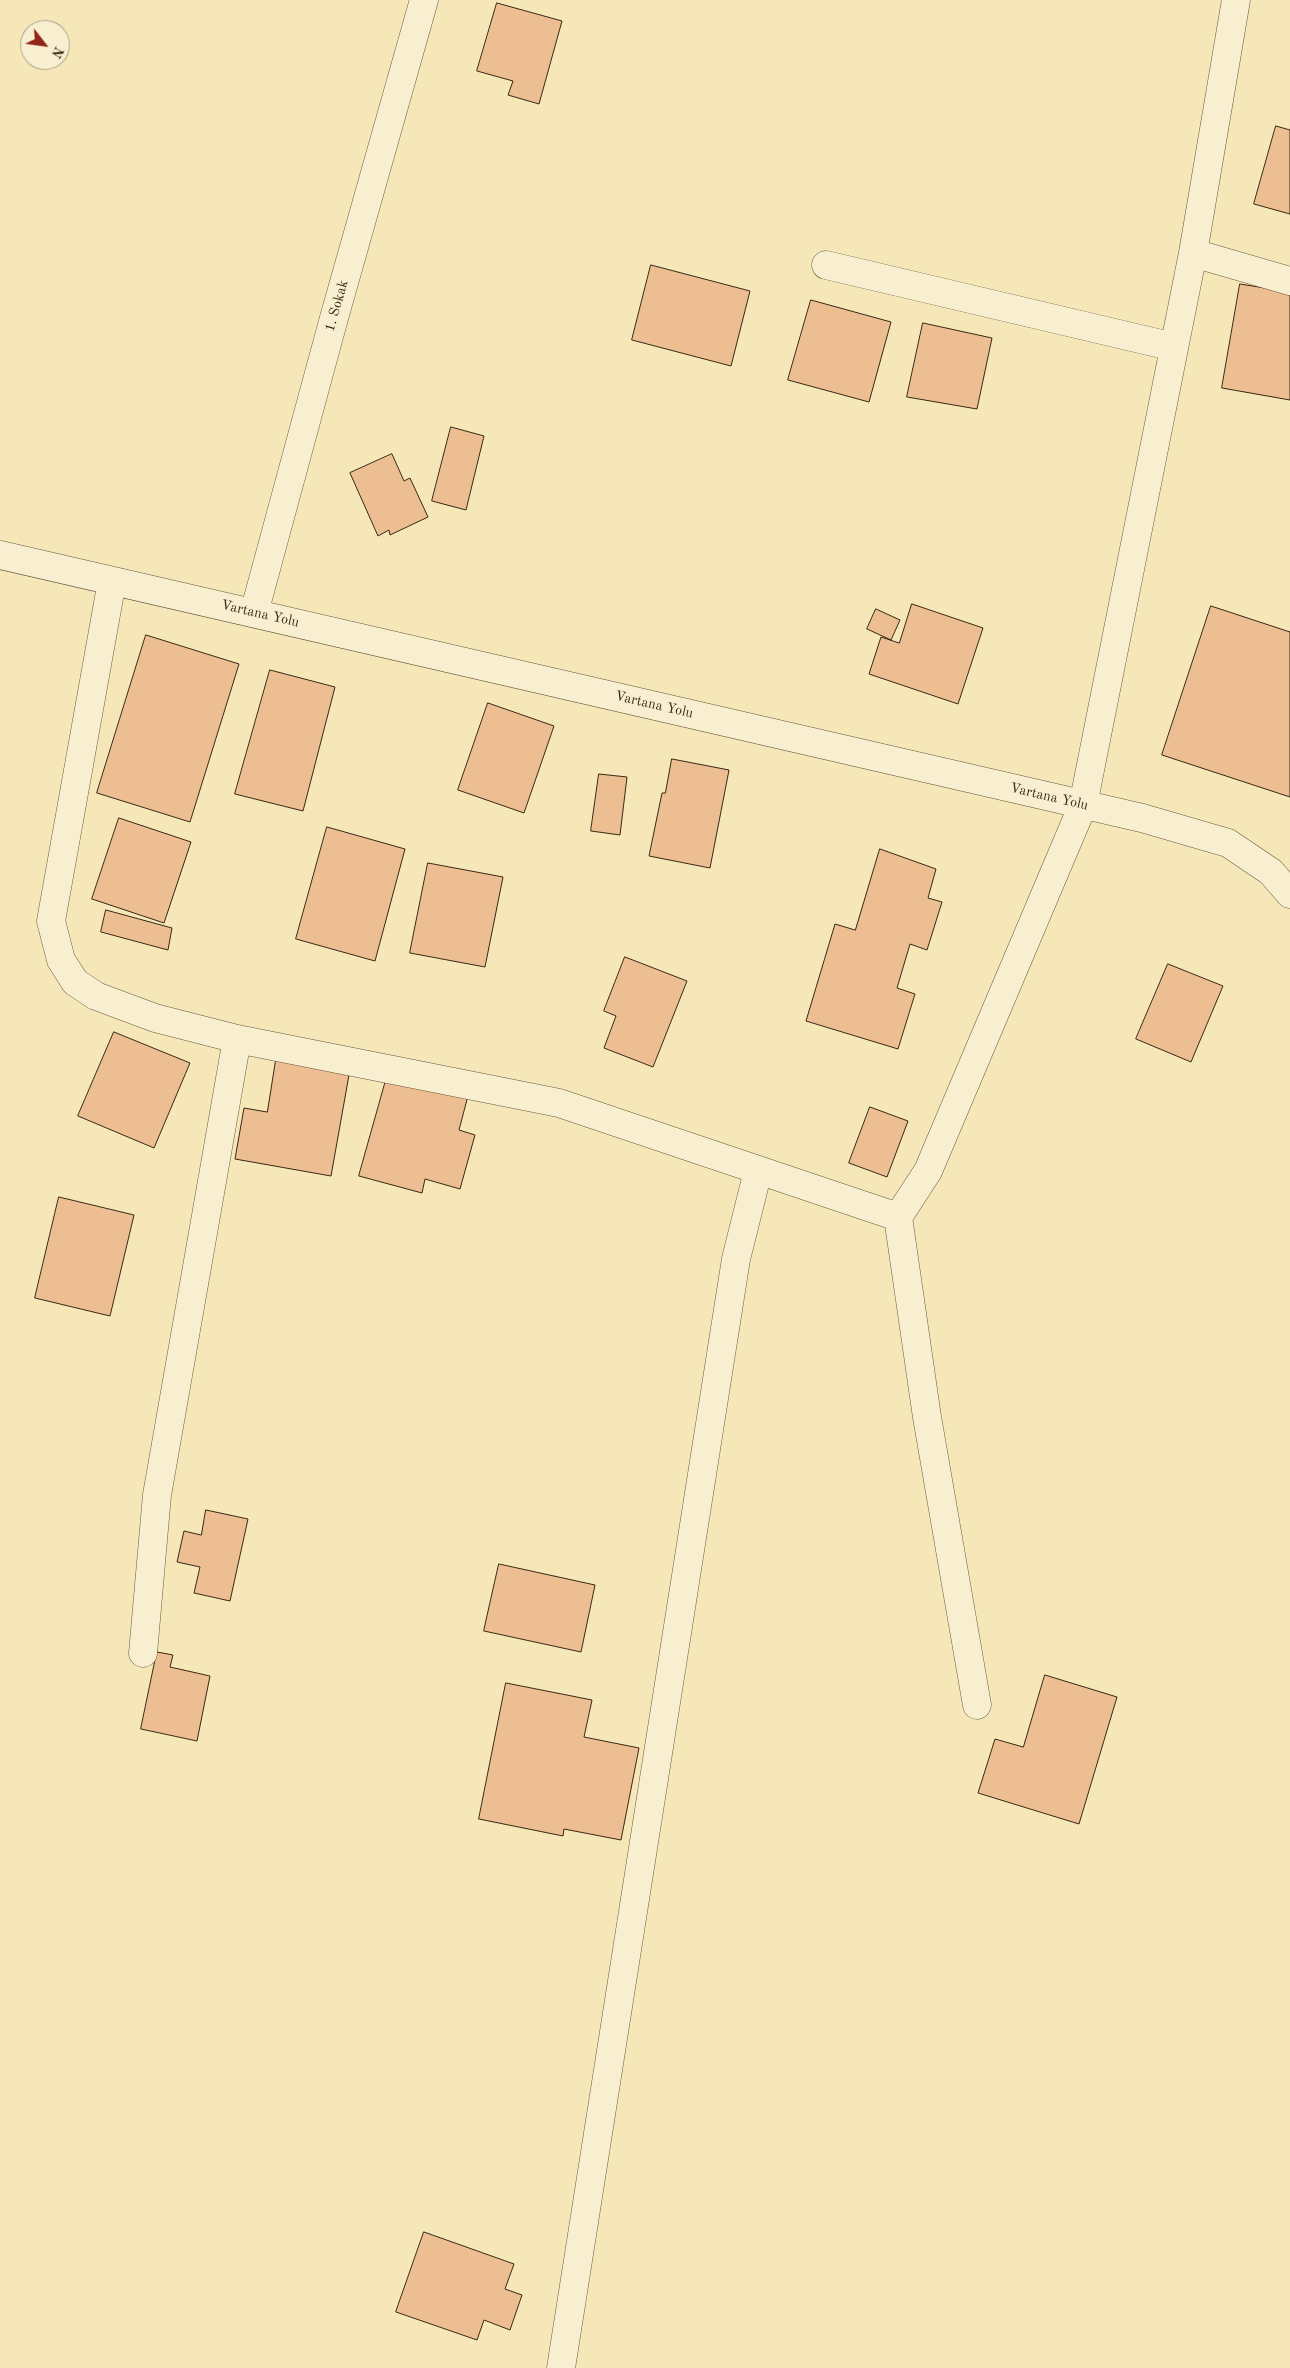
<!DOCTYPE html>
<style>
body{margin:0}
#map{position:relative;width:1290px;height:2368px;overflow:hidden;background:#f5e7b8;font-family:"Old Standard TT",serif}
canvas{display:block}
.north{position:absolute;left:20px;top:20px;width:50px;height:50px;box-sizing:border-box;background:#f8efd1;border:1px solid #ab9f86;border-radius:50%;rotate:120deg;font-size:14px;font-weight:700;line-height:20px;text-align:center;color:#382816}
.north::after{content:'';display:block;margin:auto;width:18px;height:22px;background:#8f2418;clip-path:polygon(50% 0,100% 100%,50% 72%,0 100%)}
</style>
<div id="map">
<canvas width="1290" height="2368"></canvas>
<div class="north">N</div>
</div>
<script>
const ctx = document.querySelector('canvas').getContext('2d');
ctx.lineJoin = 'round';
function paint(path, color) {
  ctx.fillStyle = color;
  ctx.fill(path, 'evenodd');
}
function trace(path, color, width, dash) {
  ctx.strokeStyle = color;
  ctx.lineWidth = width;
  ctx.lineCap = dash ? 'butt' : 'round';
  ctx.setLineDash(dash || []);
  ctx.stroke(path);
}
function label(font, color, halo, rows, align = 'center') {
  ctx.font = font + ' "Old Standard TT",serif';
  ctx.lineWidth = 5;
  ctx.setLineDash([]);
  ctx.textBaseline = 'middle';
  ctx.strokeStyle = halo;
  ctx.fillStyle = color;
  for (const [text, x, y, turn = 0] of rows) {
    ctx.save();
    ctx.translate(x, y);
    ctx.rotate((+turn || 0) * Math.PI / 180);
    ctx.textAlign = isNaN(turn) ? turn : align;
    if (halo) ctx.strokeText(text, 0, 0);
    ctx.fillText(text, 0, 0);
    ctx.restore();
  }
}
const building = new Path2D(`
 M497 3 562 21 539 104 508 95 513 81 477 71Z
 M1276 126 1290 130V214L1254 204Z
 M651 265 750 291 731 366 632 340Z
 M1240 284 1290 292V400L1222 388Z
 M811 300 891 322 869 402 788 380Z
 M923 323 992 338 977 409 907 397Z
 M451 427 484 436 466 510 432 501Z
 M392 454 404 481 410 478 428 517 390 535 389 530 378 536 350 473Z
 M912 604 983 628 958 704 869 674 881 637 899 643Z
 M1211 606 1290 632V797L1162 755Z
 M876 609 900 620 891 640 867 629Z
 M146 635 239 664 190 822 97 793Z
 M270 670 335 687 303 811 235 794Z
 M488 703 554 726 524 813 458 790Z
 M672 759 729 770 710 868 649 856 662 793H665Z
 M599 774 627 777 620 835 591 831Z
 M119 818 191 842 164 923 92 899Z
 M327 827 405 849 375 961 296 939Z
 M880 849 936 869 928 898 942 902 927 950 910 944 897 988 915 994 898 1049 806 1021 835 924 855 930Z
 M428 863 503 877 485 967 410 953Z
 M106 910 172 928 168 950 101 932Z
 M625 957 687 981 653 1067 604 1048 616 1016 604 1011Z
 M1168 964 1223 986 1191 1062 1136 1039Z
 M114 1032 190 1063 154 1148 78 1116Z
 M276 1060 349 1075 331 1176 235 1159 244 1108 267 1112Z
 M386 1080 469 1092 459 1130 475 1135 460 1189 425 1179 422 1193 359 1176Z
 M870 1107 908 1121 887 1177 849 1163Z
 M59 1197 134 1215 110 1316 35 1298Z
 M206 1510 248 1519 230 1601 194 1593 200 1567 177 1562 184 1531 201 1535Z
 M499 1564 595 1585 581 1652 484 1631Z
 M157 1652 173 1655 170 1667 210 1676 197 1741 141 1729Z
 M1045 1675 1117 1697 1079 1824 978 1793 995 1739 1023 1747Z
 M506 1683 592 1700 584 1737 639 1748 621 1840 564 1829 563 1836 479 1819Z
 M424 2232 514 2264 505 2289 522 2295 510 2330 484 2320 477 2340 396 2312Z`);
const minor = new Path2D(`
 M1193 253 1290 281
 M826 265 1174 347
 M0 555 1142 818 1228 843 1271 872 1290 894
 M112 581 51 921 61 960 75 982 96 996 155 1018 237 1039 559 1103 898 1217
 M254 613 334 318 424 0
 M143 1653 157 1495 237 1039
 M977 1705 927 1417 898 1217 928 1171 1083 805 1193 253 1236 0
 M561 2368 736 1259 758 1171`);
const streetNames = [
 ["1. Sokak",337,306,-74],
 ["Vartana Yolu",260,614,13],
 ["Vartana Yolu",654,705,13],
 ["Vartana Yolu",1049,797,13]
];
paint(building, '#ecbe91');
trace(building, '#382816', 1);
trace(minor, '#67583e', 29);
trace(minor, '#f8efd1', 28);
label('14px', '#382816', '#f8efd1', streetNames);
</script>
